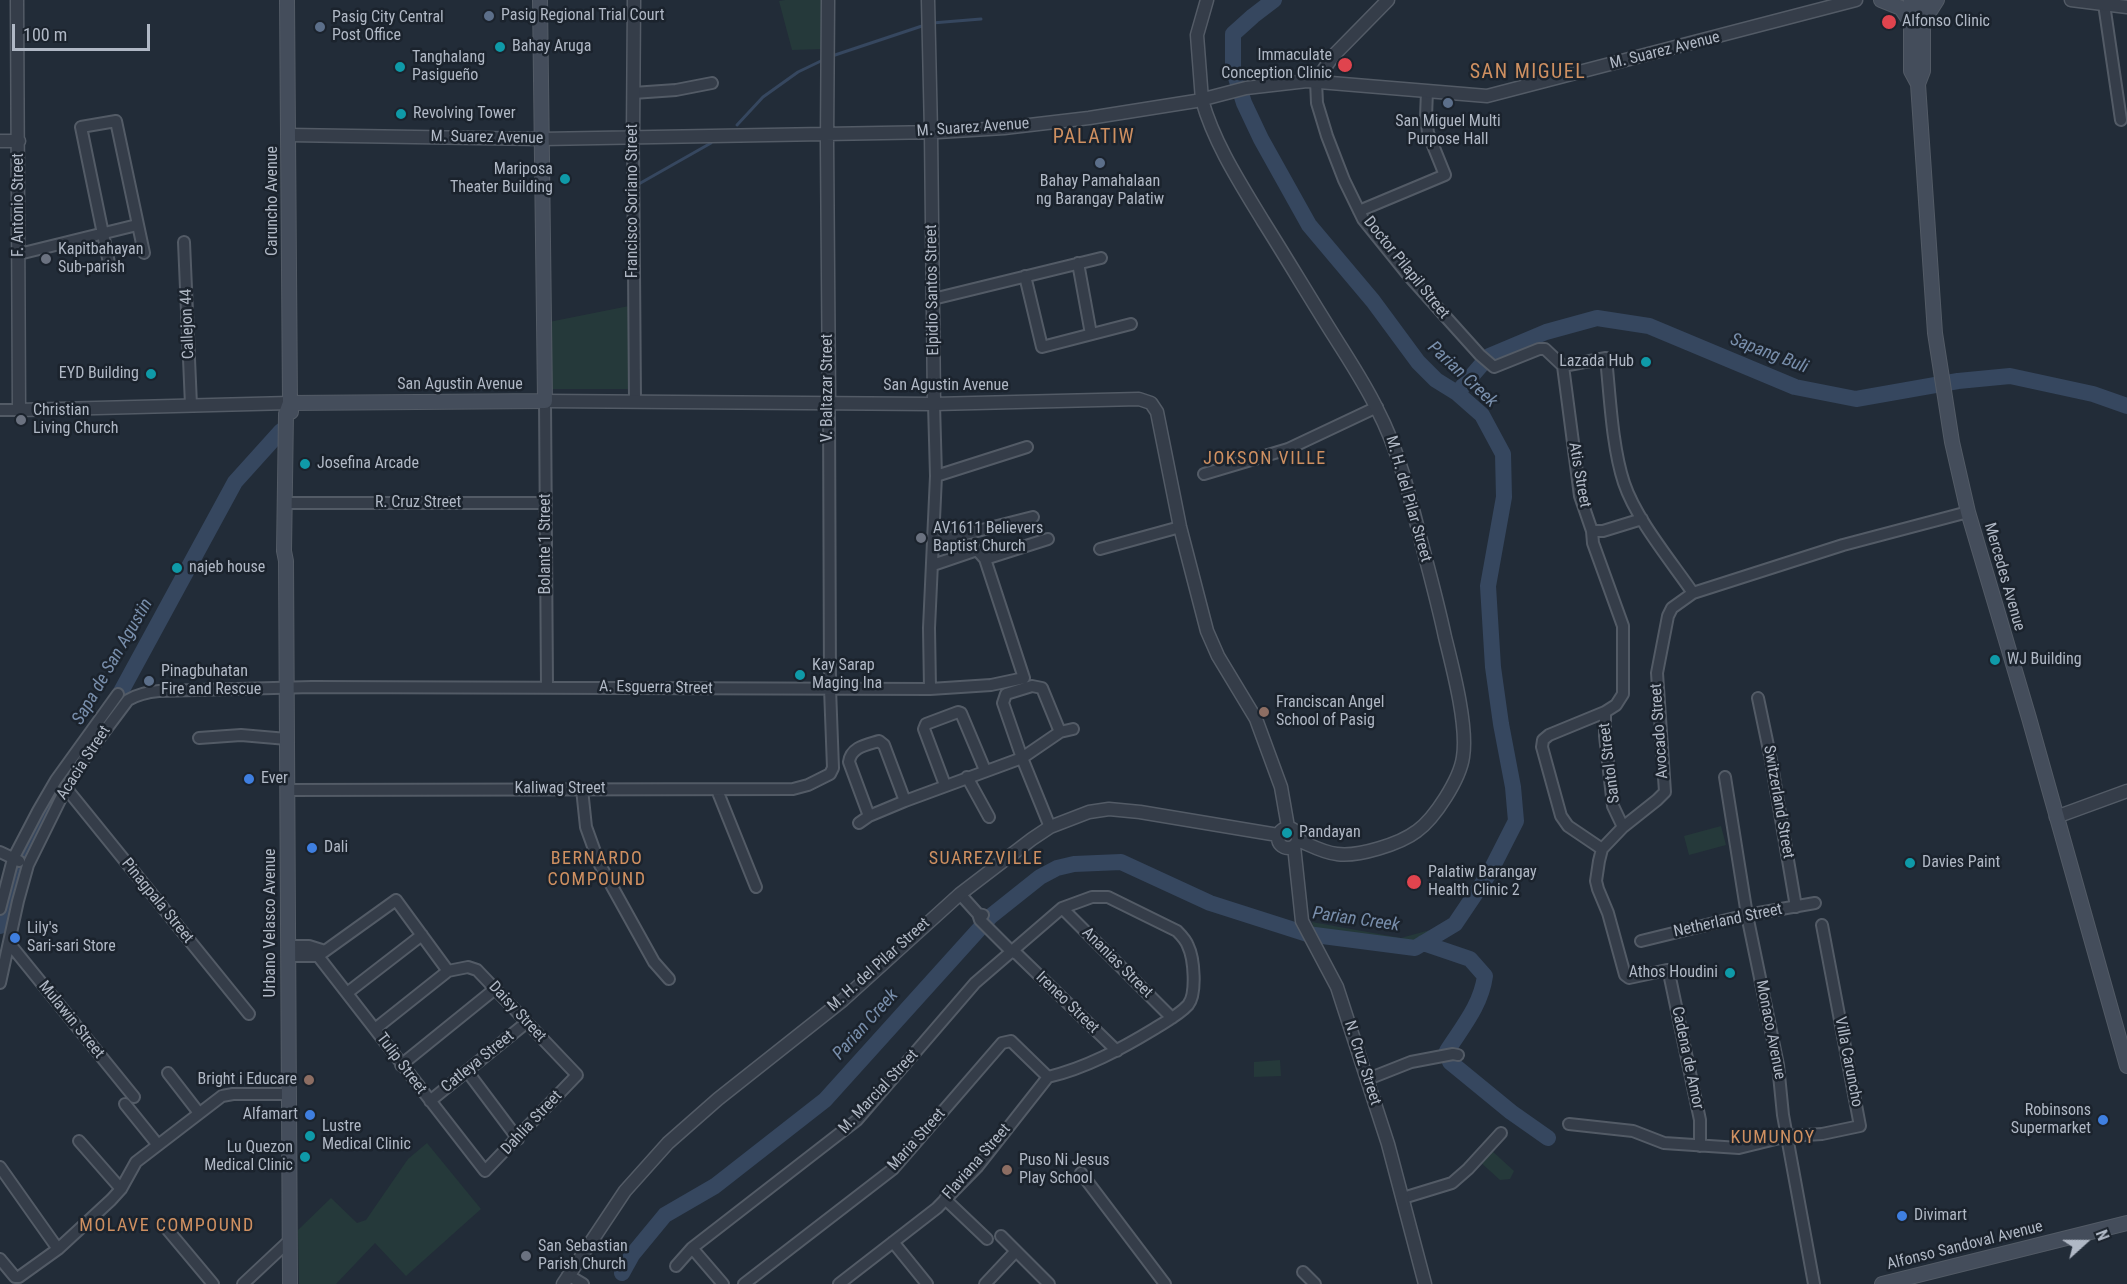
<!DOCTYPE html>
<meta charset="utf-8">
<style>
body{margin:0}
#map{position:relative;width:2127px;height:1284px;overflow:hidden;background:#222c38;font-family:"Roboto Condensed",sans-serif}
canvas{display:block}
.north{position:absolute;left:2055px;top:1212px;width:60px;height:60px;-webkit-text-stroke:4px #1b232d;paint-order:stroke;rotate:69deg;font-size:16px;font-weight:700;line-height:24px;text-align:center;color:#b0b8c5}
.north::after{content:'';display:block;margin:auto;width:21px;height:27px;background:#b0b8c5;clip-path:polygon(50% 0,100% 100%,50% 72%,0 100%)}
.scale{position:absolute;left:12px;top:24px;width:138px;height:27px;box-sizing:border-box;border:3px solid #b0b8c5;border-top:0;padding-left:8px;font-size:18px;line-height:21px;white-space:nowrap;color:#b0b8c5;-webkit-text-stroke:4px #1b232d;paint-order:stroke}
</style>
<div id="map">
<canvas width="2127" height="1284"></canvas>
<div class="north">N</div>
<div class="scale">100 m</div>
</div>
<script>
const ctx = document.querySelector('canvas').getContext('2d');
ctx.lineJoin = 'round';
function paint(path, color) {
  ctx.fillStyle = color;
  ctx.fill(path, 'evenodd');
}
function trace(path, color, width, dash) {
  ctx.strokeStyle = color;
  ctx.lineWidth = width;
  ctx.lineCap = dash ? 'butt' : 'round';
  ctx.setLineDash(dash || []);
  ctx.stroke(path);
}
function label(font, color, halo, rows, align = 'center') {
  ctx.font = font + ' "Roboto Condensed",sans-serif';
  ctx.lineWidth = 5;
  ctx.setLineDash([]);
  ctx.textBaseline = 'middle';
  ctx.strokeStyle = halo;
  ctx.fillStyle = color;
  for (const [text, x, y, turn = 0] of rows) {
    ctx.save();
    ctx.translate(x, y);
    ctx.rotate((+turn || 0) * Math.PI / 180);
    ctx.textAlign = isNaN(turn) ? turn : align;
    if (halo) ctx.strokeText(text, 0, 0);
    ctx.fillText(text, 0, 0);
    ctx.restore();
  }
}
const green = new Path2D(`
 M785 0H822V49L792 50 779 1Z
 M629 306 628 389H549V322Z
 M1721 826 1726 845 1689 855 1684 836Z
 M1312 922 1401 938 1430 930 1432 934C1394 954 1353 936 1314 929Z
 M1280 1060 1281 1076 1254 1077V1062Z
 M427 1143 481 1209 406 1276 375 1243 336 1284H299L298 1230 331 1198 357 1223 366 1220 408 1159Z
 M1490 1149 1514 1171 1510 1179 1500 1180 1478 1160Z`);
const stream = new Path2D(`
 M932 23 981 19
 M832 56 925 25
 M737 125 763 97 798 72 823 60
 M637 185 711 143`);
const river = new Path2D(`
 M1457 393 1489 356 1546 332 1597 318 1649 326 1795 387 1856 399 1958 381 2010 376 2093 394 2127 406
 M111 710 235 482 281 431
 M0 926C13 882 27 841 50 801 62 780 78 760 91 739
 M1423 943 1470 959 1485 976C1481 1005 1463 1026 1447 1051L1450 1062 1511 1112 1548 1138
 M622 1273 632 1255 665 1215 715 1186 825 1100 991 916 1040 877 1057 868 1074 864 1121 862 1210 903 1307 934 1415 948 1455 924 1490 872 1516 821 1513 787 1501 724 1493 667 1488 586 1504 497 1503 454 1482 415 1457 393 1436 380 1418 362 1373 301 1309 225 1261 139 1244 103 1233 68V34L1253 16 1274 0`);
const minor = new Path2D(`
 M2104 4 2121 120
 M1316 81 1317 103 1327 136 1344 180 1363 219 1409 276 1480 355 1494 367 1539 349H1545L1563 366
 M633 93 676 90 712 83
 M633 139 635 401
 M1359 211 1445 175 1428 133 1426 117 1427 91
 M184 242 191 405
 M19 254 137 225
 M109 263 81 127 116 121 144 253
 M1078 263 1091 334
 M1025 276 1042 347 1131 324
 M933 299 1101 258
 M1563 366 1580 496 1592 531 1593 543 1623 626V694L1616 705 1605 712 1549 735 1543 740 1542 747 1561 816 1568 826 1602 849
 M1563 366 1606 358C1610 396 1612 447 1624 483 1636 519 1671 561 1693 593
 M545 401 547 687
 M0 410H19
 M1204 474 1288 449 1377 407
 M936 476 1027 447
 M290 503H546
 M1592 531H1603L1642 519
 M934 542 1033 517
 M1100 549 1180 527
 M985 559 1048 539
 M930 689 929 628 936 476 934 404
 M1758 698 1771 760 1796 907
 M1605 712V736L1613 806 1623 827
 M199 738 241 735 287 739
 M967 777 989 817
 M1725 777 1747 915 1778 1065 1783 1115 1814 1284
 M945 785 924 729 926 724 958 712 961 713 985 770
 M66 788 249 1014
 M582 789 586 827 599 863 654 962 669 979
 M287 790 793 789 808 785 830 774 833 768 830 688 829 403
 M717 790 756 887
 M869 816 849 762C851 747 866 745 879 741L884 745 905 801
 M859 823 869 816 905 801 1022 758 1060 732 1073 729
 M1050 827 1022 758 1003 703 1006 694 1032 686 1042 688 1060 732
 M0 852 19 861
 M960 894 978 914 983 915
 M1062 908 1172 1018
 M0 909 13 859 38 811 56 780 118 694
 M978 914 980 920 1011 951 1017 954 1117 1051
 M1641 941 1747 915 1815 903
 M9 943 134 1097
 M288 946H309L325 951
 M288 956H318
 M318 956 485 1171 577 1075 477 970 468 967 448 971 375 1029
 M318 956 396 900 448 971
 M0 983 18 901 28 865 66 788 86 756 128 700C138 694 148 692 159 691L312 687 930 689 991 685 1024 678 985 559 977 550 933 565
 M347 993 422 935
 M401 1065 495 989
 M467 1071 518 1139
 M168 1073 199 1113
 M1368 1079 1411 1062 1453 1054 1458 1055
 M430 1101 526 1023
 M125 1104 158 1145
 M1569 1124 1633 1131 1664 1143 1739 1148 1788 1136 1822 1134 1860 1126 1822 925
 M79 1141 121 1189
 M1700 1146V1120L1669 973 1667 970 1629 978 1625 975 1608 913 1598 889 1596 881 1599 861 1602 849 1623 827 1657 800 1665 792 1657 673 1668 616 1672 608 1693 593 1843 545 1968 512
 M0 1167 58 1249
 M1081 1173 1165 1284
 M1403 1198 1452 1183 1468 1169 1501 1133
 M945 1199 987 1239
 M167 1229 213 1284
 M1001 1236 1049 1284
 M893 1242 927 1284
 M692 1248 723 1284
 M0 1259 15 1277H19L58 1249 111 1200 121 1189 136 1162 222 1096 233 1094H288
 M676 1266 692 1248 857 1120 975 983 1062 908 1092 897H1108L1177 931C1181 935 1186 940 1188 946 1194 958 1197 994 1188 1005 1179 1015 1165 1022 1154 1029 1121 1049 1086 1068 1048 1077L978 1166 937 1208 839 1284
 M1303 1272 1315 1284
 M568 1275 583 1284
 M243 1284 290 1240
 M744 1284 893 1169 1002 1043 1011 1041 1048 1077
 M985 1284 1016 1251`);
const tertiary = new Path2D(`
 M17 0 19 410 290 403
 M828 0 827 143 829 403
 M928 0 931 132 934 404
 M1207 0 1197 35 1202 100C1214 143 1240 183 1263 221 1287 259 1310 298 1334 336 1349 360 1365 384 1377 409 1398 449 1409 493 1420 537 1429 571 1438 604 1445 637 1453 669 1468 726 1463 757 1460 779 1435 818 1417 831 1400 844 1358 857 1337 854 1324 853 1310 845 1298 840
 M2071 0 2127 7
 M1316 81 1333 56 1388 0
 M289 135 541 139 938 132 1004 128 1089 118 1196 101 1246 88 1307 81 1487 96 1856 0
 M633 139 634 0
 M0 141H19
 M545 401 934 404 1139 399 1151 403 1157 412 1180 527 1207 631 1218 656 1256 719 1281 787 1288 827
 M2056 817 2127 791
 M1278 838a10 10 0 1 1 20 0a10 10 0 1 1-20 0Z
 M1294 846 1302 921 1337 987 1388 1144 1425 1284
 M563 1284 625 1191 668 1143 718 1099 843 1000 960 894 1032 839 1050 827 1089 812 1109 809 1140 812 1278 835`);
const secondary = new Path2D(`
 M287 0 290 403 291 412
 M1881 0 1901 8 1911 23
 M1911 0V71L1918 84 1935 333 1952 442 1968 512 2029 718 2127 1066
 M1923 22 1937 0
 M1918 84 1923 71V0
 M290 403 286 414 284 551 286 561 290 1284
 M290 403 545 401 540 0
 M1882 1284 2127 1223`);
const markers = [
 [489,16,6,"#5c6f8a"],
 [1889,22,8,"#e0444e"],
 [320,27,6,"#5c6f8a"],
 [500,47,6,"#0f9aa8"],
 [1345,65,8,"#e0444e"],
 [400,67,6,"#0f9aa8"],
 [1448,103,6,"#5c6f8a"],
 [401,114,6,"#0f9aa8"],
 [1100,163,6,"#5c6f8a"],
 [565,179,6,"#0f9aa8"],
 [46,259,6,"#6b7280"],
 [1646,362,6,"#0f9aa8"],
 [151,374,6,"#0f9aa8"],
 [21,420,6,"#6b7280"],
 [305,464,6,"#0f9aa8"],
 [921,538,6,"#6b7280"],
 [177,568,6,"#0f9aa8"],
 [1995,660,6,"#0f9aa8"],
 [800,675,6,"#0f9aa8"],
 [149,681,6,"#5c6f8a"],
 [1264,712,6,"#8d6e63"],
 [249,779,6,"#3f7fe0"],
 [1287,833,6,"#0f9aa8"],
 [312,848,6,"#3f7fe0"],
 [1910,863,6,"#0f9aa8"],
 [1414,882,8,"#e0444e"],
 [15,938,6,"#3f7fe0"],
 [1730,973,6,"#0f9aa8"],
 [309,1080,6,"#8d6e63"],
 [310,1115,6,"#3f7fe0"],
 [2103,1120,6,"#3f7fe0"],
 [310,1136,6,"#0f9aa8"],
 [305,1157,6,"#0f9aa8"],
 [1007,1170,6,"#8d6e63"],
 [1902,1216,6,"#3f7fe0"],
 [526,1256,6,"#6b7280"]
];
const poiNames = [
 ["Pasig Regional Trial Court",501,16],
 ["Pasig City Central",332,18],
 ["Post Office",332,36],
 ["Alfonso Clinic",1902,22],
 ["Bahay Aruga",512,47],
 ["Immaculate",1332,56,"right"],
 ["Conception Clinic",1332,74,"right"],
 ["Tanghalang",412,58],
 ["Pasigueño",412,76],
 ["Revolving Tower",413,114],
 ["San Miguel Multi",1448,122,"center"],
 ["Purpose Hall",1448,140,"center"],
 ["Mariposa",553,170,"right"],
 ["Theater Building",553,188,"right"],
 ["Bahay Pamahalaan",1100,182,"center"],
 ["ng Barangay Palatiw",1100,200,"center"],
 ["Kapitbahayan",58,250],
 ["Sub-parish",58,268],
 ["Lazada Hub",1634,362,"right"],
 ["EYD Building",139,374,"right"],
 ["Christian",33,411],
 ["Living Church",33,429],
 ["Josefina Arcade",317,464],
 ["AV1611 Believers",933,529],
 ["Baptist Church",933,547],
 ["najeb house",189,568],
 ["WJ Building",2007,660],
 ["Kay Sarap",812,666],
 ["Maging Ina",812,684],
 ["Pinagbuhatan",161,672],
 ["Fire and Rescue",161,690],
 ["Franciscan Angel",1276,703],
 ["School of Pasig",1276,721],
 ["Ever",261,779],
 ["Pandayan",1299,833],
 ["Dali",324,848],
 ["Davies Paint",1922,863],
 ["Palatiw Barangay",1428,873],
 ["Health Clinic 2",1428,891],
 ["Lily's",27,929],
 ["Sari-sari Store",27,947],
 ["Athos Houdini",1718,973,"right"],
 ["Bright i Educare",297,1080,"right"],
 ["Robinsons",2091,1111,"right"],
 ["Supermarket",2091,1129,"right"],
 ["Alfamart",298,1115,"right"],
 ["Lustre",322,1127],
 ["Medical Clinic",322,1145],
 ["Lu Quezon",293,1148,"right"],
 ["Medical Clinic",293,1166,"right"],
 ["Puso Ni Jesus",1019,1161],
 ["Play School",1019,1179],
 ["Divimart",1914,1216],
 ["San Sebastian",538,1247],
 ["Parish Church",538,1265]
];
const streetNames = [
 ["M. Suarez Avenue",1665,51,-14],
 ["M. Suarez Avenue",973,128,-4],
 ["M. Suarez Avenue",487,138,1],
 ["Caruncho Avenue",273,201,-90],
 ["Francisco Soriano Street",633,201,-90],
 ["F. Antonio Street",19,205,-90],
 ["Doctor Pilapil Street",1406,268,51],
 ["Elpidio Santos Street",933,290,-91],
 ["Callejon 44",188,324,-92],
 ["San Agustin Avenue",460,385],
 ["San Agustin Avenue",946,386],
 ["V. Baltazar Street",828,388,-90],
 ["Atis Street",1579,475,80],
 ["M. H. del Pilar Street",1408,499,74],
 ["R. Cruz Street",418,503],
 ["Bolante 1 Street",546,544,-90],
 ["Mercedes Avenue",2004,577,74],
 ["A. Esguerra Street",656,688,1],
 ["Avocado Street",1660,731,-94],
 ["Acacia Street",84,763,-57],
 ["Santol Street",1610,763,-97],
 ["Kaliwag Street",560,789],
 ["Switzerland Street",1778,802,80],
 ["Pinagpala Street",157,901,51],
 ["Netherland Street",1728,921,-12],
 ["Urbano Velasco Avenue",271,923,-90],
 ["Ananias Street",1117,963,45],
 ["M. H. del Pilar Street",879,965,-42],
 ["Ireneo Street",1067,1003,44],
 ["Daisy Street",517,1012,47],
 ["Mulawin Street",71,1020,51],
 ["Monaco Avenue",1770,1030,79],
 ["Cadena de Amor",1687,1058,78],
 ["Catleya Street",478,1062,-39],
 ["Villa Caruncho",1848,1062,79],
 ["N. Cruz Street",1362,1063,72],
 ["Tulip Street",401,1064,53],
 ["M. Marcial Street",879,1092,-47],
 ["Dahlia Street",532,1123,-47],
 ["Maria Street",917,1140,-48],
 ["Flaviana Street",977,1162,-49],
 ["Alfonso Sandoval Avenue",1965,1246,-14]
];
const waterNames = [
 ["Sapang Buli",1769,354,21],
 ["Parian Creek",1462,375,43],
 ["Sapa de San Agustin",113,662,-60],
 ["Parian Creek",1356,920,8],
 ["Parian Creek",866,1025,-48]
];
const neighbourhoodNames = [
 ["JOKSON VILLE",1265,459],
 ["BERNARDO",597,859],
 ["COMPOUND",597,880],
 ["SUAREZVILLE",986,859],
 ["KUMUNOY",1773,1138],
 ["MOLAVE COMPOUND",167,1226]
];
const quarterNames = [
 ["SAN MIGUEL",1528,73],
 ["PALATIW",1094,138]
];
paint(green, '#25393a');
trace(stream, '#36475f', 3);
trace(river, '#36475f', 16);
trace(minor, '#535b66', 14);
trace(tertiary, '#535b66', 15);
trace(secondary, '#535b66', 16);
trace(minor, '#353d49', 10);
trace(tertiary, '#353d49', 12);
trace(secondary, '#444d5b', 14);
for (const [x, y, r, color] of markers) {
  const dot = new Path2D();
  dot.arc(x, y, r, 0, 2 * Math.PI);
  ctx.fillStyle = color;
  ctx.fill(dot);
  trace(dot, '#1b232d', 2);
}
label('16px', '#b0b8c5', '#1b232d', poiNames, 'left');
label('16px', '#b0b8c5', '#1b232d', streetNames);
label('italic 18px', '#798fac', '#1b232d', waterNames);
ctx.letterSpacing = '1.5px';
label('18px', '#cf9061', '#1b232d', neighbourhoodNames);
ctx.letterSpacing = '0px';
ctx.letterSpacing = '1.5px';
label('20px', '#cf9061', '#1b232d', quarterNames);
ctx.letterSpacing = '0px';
</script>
